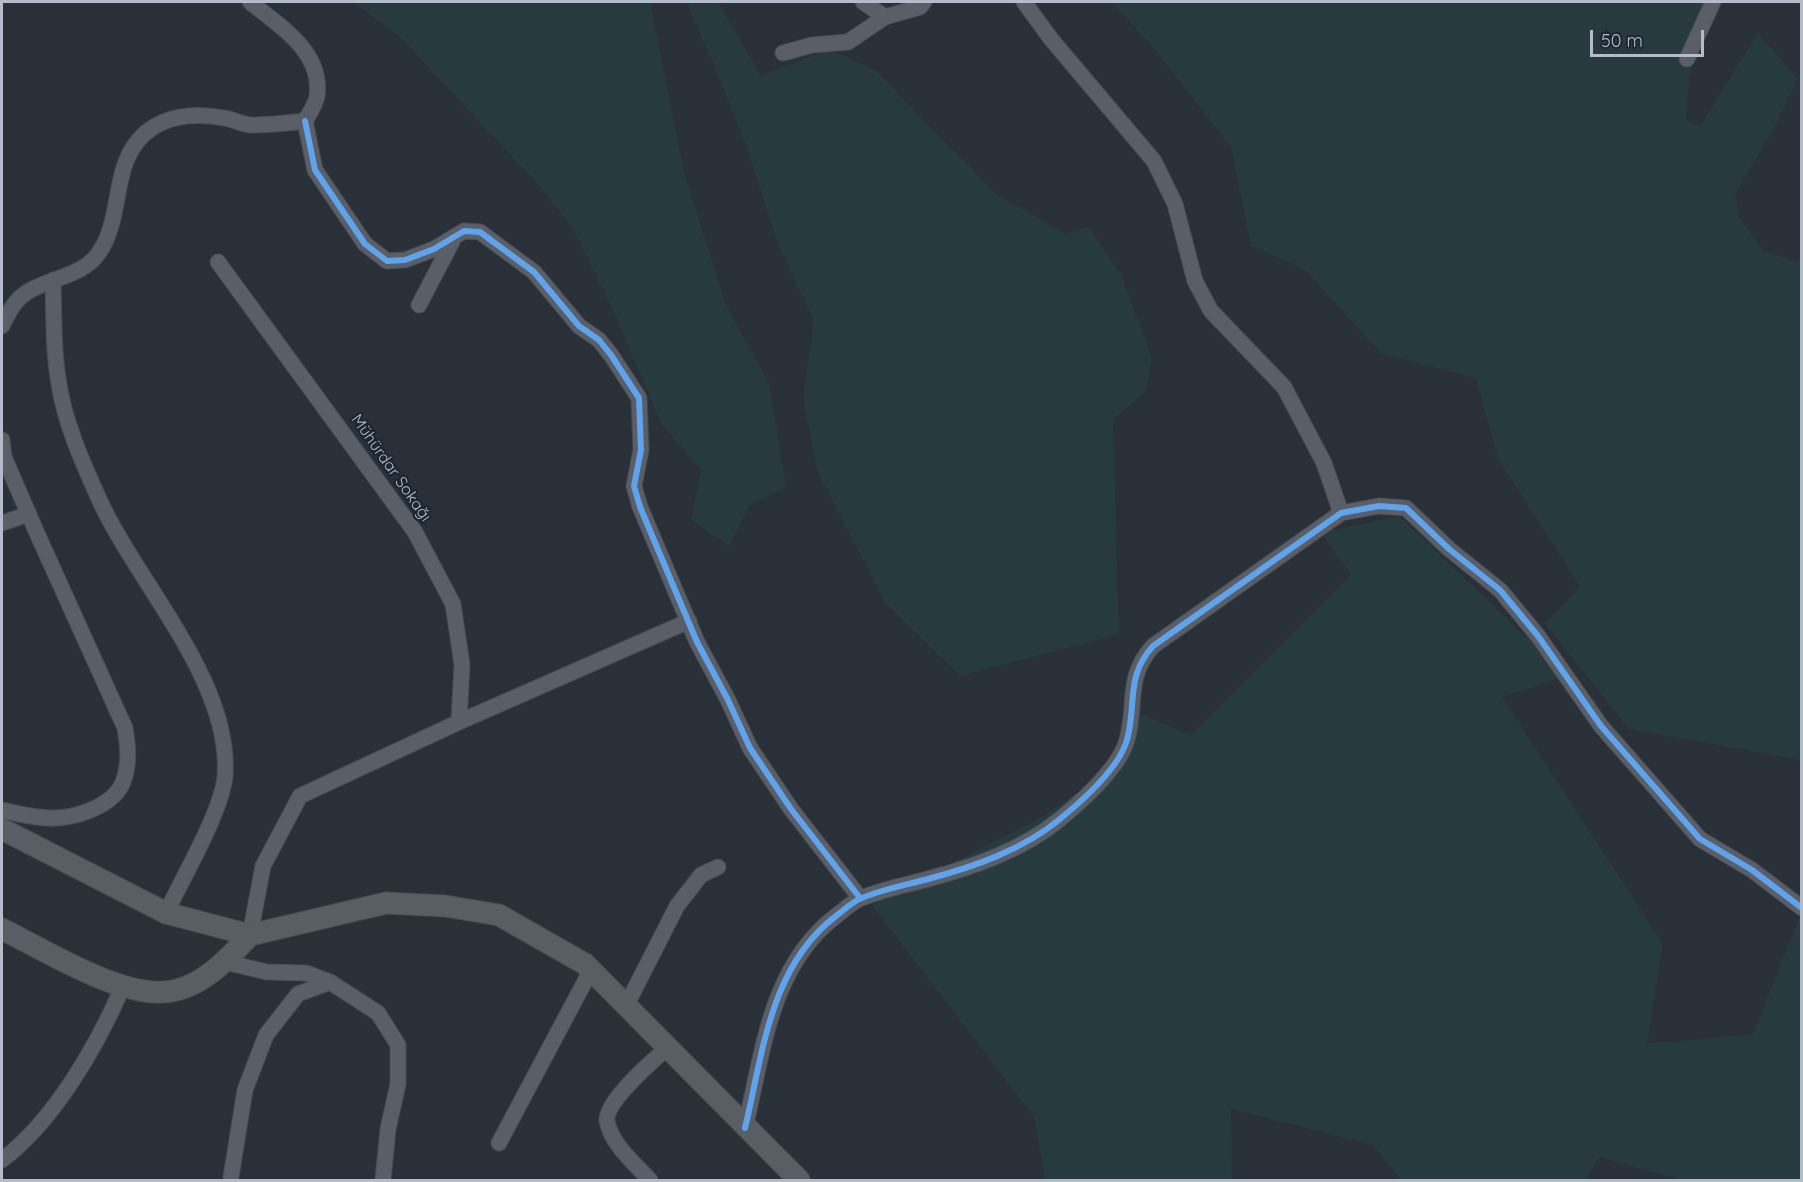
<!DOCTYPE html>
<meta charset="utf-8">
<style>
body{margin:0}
#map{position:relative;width:1803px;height:1182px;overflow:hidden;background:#2a3038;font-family:Quicksand,sans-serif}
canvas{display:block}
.frame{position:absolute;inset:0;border:3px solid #b4bcc9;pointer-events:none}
.scale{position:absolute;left:1590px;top:30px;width:114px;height:27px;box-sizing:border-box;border:3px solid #b4bcc9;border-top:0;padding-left:8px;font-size:18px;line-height:21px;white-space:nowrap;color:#b4bcc9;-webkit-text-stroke:4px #1d2633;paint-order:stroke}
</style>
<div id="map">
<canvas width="1803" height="1182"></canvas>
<div class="frame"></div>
<div class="scale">50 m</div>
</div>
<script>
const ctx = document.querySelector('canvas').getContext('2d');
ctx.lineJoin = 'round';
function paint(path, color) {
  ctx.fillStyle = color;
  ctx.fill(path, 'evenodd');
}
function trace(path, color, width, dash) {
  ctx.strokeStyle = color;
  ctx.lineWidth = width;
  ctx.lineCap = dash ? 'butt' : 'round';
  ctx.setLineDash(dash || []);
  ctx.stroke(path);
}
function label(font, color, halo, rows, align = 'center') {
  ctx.font = font + ' Quicksand,sans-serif';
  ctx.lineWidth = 4.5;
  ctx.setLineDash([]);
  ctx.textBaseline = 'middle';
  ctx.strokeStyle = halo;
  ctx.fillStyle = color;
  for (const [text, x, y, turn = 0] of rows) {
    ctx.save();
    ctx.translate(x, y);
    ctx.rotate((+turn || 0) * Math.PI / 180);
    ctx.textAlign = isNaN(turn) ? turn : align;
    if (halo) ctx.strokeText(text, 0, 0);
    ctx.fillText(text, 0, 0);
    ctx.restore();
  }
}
const green = new Path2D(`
 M353 2H650L685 176 726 305 769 383 786 487 749 506 729 546 691 520 701 470 662 425 614 312 572 227 535 181 399 36Z
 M688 2H718L761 76 830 49 875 70 996 194 1066 234 1088 226 1122 277 1152 359 1146 391 1113 420 1119 634 960 676 885 602 817 470 803 398 814 320 779 247 748 151 712 59 692 17Z
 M1112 2H1716L1719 3 1689 76 1686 120 1700 126 1758 33 1798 79 1774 128 1735 194 1739 217 1764 251 1799 262 1801 243V760L1629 729 1545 624 1580 586 1498 459 1476 378 1381 353 1303 268 1251 246 1231 147 1151 45Z
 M1399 516 1567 676 1502 697 1663 944 1647 1043 1752 1035 1801 914V1180H1682L1599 1157 1586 1180H1401L1373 1145 1231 1109 1232 1180H1045L1034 1117 872 905 1040 818 1119 764 1136 712 1191 735 1351 575 1321 533Z`);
const street = new Path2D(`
 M863 2 885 17 920 7 924 2
 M1024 2 1051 39 1154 161 1175 204 1195 281 1211 311 1284 387 1324 463 1341 513
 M783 53 812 45 848 42 885 17
 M1687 59 1713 2
 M305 121 315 170 365 244 387 261 405 260 434 249 464 231 480 232 534 272 579 326 599 340 611 355 639 398 641 450 634 486 640 507 697 642 728 700 750 748 791 809 860 898
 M218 262 415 532 453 604 462 665 459 722
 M53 280C54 315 53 350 59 384 65 424 83 463 99 499 137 583 232 681 225 776 222 811 182 879 166 913
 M419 305 455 236
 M2 326C6 318 10 309 16 302 36 278 80 280 98 254 116 230 115 196 124 167 139 121 179 110 224 118 233 119 241 124 250 125 269 125 287 123 305 121 309 114 316 104 317 96 323 52 280 26 250 2
 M2 440 4 457 36 531 125 728C128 746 130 764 123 782 114 805 79 817 56 818 39 819 19 814 2 810
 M2 523 29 514
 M250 935 263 866 300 796 459 722 689 621
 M225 962 267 972 306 973 330 982 378 1013 398 1045V1084L388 1129 383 1180
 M626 1006 677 906 701 875 718 867
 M745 1128C763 1053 770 966 836 916 844 910 853 901 862 898 883 889 906 885 928 879 973 867 1023 850 1060 819 1082 801 1119 768 1127 740 1137 704 1125 677 1153 646L1341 513 1379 506 1406 508 1449 549 1500 590 1538 636 1601 726 1700 839 1752 870 1802 908
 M499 1143 591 970
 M2 1160C54 1121 97 1046 123 986
 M231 1177 245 1090 266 1035 298 994 330 982
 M650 1180C635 1164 611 1144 607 1121 605 1101 653 1061 668 1047`);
const secondary = new Path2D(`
 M2 829 166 913 250 935 386 903 445 906 499 915 585 964 799 1180
 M2 929C44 950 117 995 163 992 199 991 228 959 250 935`);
const cycleway = new Path2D(`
 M305 121 315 170 365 244 387 261 405 260 434 249 464 231 480 232 534 272 579 326 599 340 611 355 639 398 641 450 634 486 640 507 697 642 728 700 750 748 791 809 860 898
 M745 1128C763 1053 770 966 836 916 844 910 853 901 862 898 883 889 906 885 928 879 973 867 1023 850 1060 819 1082 801 1119 768 1127 740 1137 704 1125 677 1153 646L1341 513 1379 506 1406 508 1449 549 1500 590 1538 636 1601 726 1700 839 1752 870 1802 908`);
const streetNames = [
 ["Mühürdar Sokağı",391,468,55]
];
paint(green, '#273a3e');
trace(street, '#484c53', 17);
trace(secondary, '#484c53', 23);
trace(street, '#5a5e66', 15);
trace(secondary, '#595d64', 21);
trace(cycleway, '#60a3ed', 6);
label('16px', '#b4bcc9', '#1d2633', streetNames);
</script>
